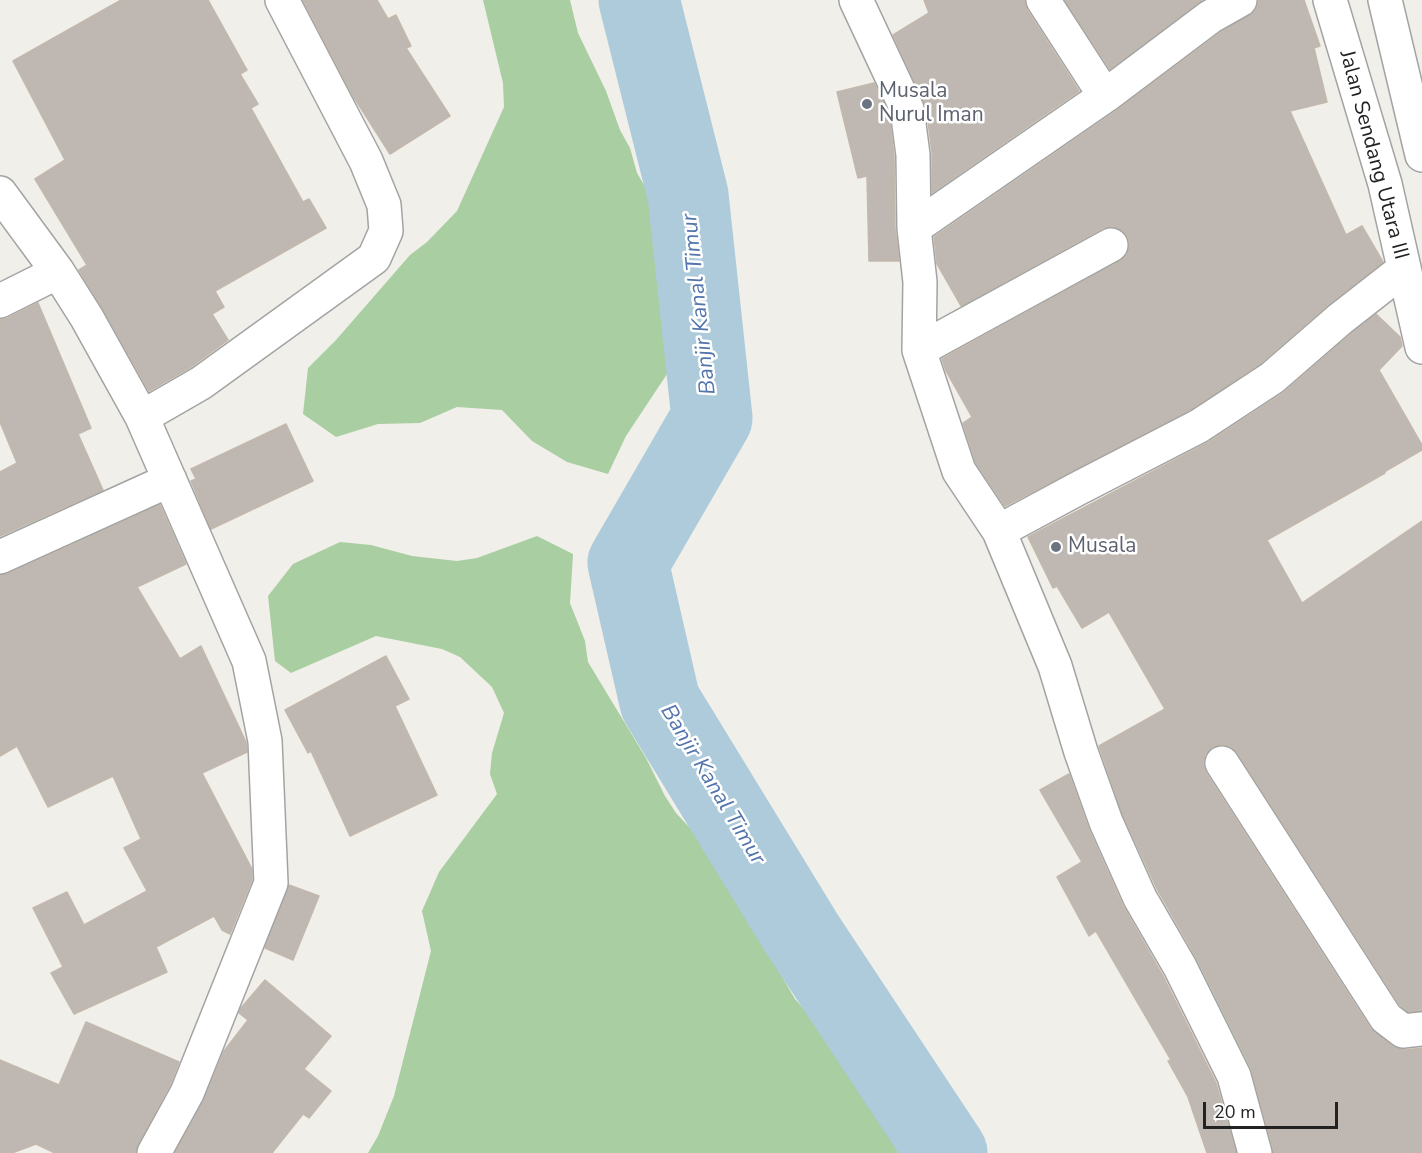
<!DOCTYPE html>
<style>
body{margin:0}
#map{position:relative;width:1422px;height:1153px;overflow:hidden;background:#f1efe9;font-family:"Nunito Sans",sans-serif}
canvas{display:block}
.scale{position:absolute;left:1203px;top:1102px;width:135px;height:27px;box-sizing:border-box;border:3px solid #222;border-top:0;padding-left:8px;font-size:18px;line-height:21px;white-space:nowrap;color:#222;-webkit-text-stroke:4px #fff;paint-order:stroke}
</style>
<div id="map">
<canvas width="1422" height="1153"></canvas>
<div class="scale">20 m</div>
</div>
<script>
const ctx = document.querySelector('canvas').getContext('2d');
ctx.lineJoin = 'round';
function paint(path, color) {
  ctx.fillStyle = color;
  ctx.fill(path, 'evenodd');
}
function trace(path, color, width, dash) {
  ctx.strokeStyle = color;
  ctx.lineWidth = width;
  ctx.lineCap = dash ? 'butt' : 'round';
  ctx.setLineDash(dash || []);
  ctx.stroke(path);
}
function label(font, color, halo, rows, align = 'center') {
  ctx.font = font + ' "Nunito Sans",sans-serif';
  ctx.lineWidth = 5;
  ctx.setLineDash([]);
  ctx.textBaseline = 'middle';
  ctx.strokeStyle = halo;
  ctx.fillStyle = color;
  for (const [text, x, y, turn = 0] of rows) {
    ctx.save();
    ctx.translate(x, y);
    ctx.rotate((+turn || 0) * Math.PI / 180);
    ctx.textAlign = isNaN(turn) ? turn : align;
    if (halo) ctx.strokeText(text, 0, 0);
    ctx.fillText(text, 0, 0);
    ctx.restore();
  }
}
const forest = new Path2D(`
 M483 0H570L578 33 606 91 620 130 630 148 637 173 660 212 690 286 687 327 673 365 626 436 608 474 567 462 532 441 502 410 457 407 420 423 378 424 336 437 303 414 308 368 336 340 410 255 427 242 457 211 504 107 503 83Z
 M537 536 573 554 570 603 585 641 588 662 646 758 665 796 676 813 704 843 795 999 836 1046 899 1153H368L378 1136 394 1096 431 951 422 911 439 872 497 794 490 774 492 753 504 713 492 687 460 657 442 649 376 636 291 673 275 661 268 596 293 564 340 542 371 545 412 556 457 561 477 558Z`);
const river = new Path2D(`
 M639 0 688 195 712 418 628 563 660 702 802 934 947 1153`);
const building = new Path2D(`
 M121 0H208L247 70 240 74 258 104 251 108 303 202 309 199 326 228 215 291 224 307 212 314 228 340 191 367 149 391 103 309 79 270 87 265 35 179 65 160 13 61Z
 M303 0H377L388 19 396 15 411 46 406 48 450 116 390 154 353 96Z
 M924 0H1024L1027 10 1079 91 932 193V153L926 106 893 35 929 13Z
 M1065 0H1202L1110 69Z
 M1259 0H1304L1320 46 1314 48 1327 102 1290 111 1346 235 1362 226 1383 262 1328 305 1261 363 1190 410 1005 506 976 463 963 423 972 417 946 371 942 359 1120 261 1127 254 1130 245 1128 237 1120 229 1111 226 1103 228 961 306 937 264 934 237 1116 111 1220 33 1249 16 1256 9Z
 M874 83 889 114 894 156 895 228 899 261H869L867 176 858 178 837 92Z
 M38 303 91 428 78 434 103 490 0 536V472L17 463 0 422V320L8 318Z
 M1376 314 1400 337 1402 346 1379 370 1422 445V450L1384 472 1385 473 1267 540 1302 603 1422 521V1011L1408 1012 1400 1005 1237 752 1230 746 1222 744 1212 747 1205 755 1203 764 1206 773 1370 1028 1392 1046 1405 1050 1422 1048V1153H1273V1148L1251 1068 1197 959 1157 889 1123 815 1099 746 1165 709 1109 612 1082 628 1057 586 1053 588 1028 537 1209 442 1282 394 1352 333Z
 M286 424 313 481 211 529 191 481 196 479 191 469Z
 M160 505 186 564 137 587 180 659 201 646 246 742 247 752 202 773 252 869V880L230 934 222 930 214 916 156 947 167 972 74 1014 51 973 63 967 33 908 67 892 84 925 147 891 124 848 141 839 113 776 48 807 17 746 0 756V575L8 574Z
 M386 656 409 699 395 706 437 795 350 836 311 751 308 753 285 710Z
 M1069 774 1089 830 1123 906 1163 976 1216 1083 1236 1153H1207L1188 1097 1168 1061 1171 1060 1096 931 1089 936 1057 877 1082 862 1040 790Z
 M289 885 319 896 293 960 265 948Z
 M265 980 331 1036 304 1069 331 1091 309 1118 303 1114 272 1153H175L203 1102 224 1051 248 1020 239 1013 241 1008Z
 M86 1022 179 1062 170 1085 138 1144 135 1153H55L36 1144 12 1153H0V1060L59 1085Z`);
const minor = new Path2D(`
 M856 0 907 109 913 155 914 228 920 282 919 350 959 471 999 531 1055 666 1081 752 1106 822 1140 898 1180 967 1234 1076 1255 1153
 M1043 0 1105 96
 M1330 0 1385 184 1422 347
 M1385 0 1422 155
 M0 193 58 272 87 318 142 417 249 661 265 741 271 883 187 1093 154 1153
 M914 228 1105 96 1210 17 1240 0
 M0 301 58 272
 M919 350 1111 245
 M142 417 201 383 374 258 386 231 384 205 366 161 282 0
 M999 531 1077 489 1199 426 1272 378 1340 319 1404 269
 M0 557 170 480
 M1222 763 1386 1018 1403 1031 1422 1029`);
const markers = [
 [867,104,6,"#6b7280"],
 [1056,547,6,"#6b7280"]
];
const worshipNames = [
 ["Musala",879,92],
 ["Nurul Iman",879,116],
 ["Musala",1068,547]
];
const streetNames = [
 ["Jalan Sendang Utara III",1373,155,75]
];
const waterNames = [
 ["Banjir Kanal Timur",700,304,-96],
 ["Banjir Kanal Timur",712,785,59]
];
paint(forest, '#a8cea1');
trace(river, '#adcbdb', 81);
paint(building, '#bfb8b2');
trace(building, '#c2b8ac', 1.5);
trace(minor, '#a3a3a3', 36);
trace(minor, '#fff', 33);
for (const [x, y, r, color] of markers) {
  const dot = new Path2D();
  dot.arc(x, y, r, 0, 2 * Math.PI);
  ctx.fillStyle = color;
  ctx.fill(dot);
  trace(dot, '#fff', 2);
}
label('21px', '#5b616d', '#fff', worshipNames, 'left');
label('21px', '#222', '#fff', streetNames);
label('italic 22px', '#5375ac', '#fff', waterNames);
</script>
